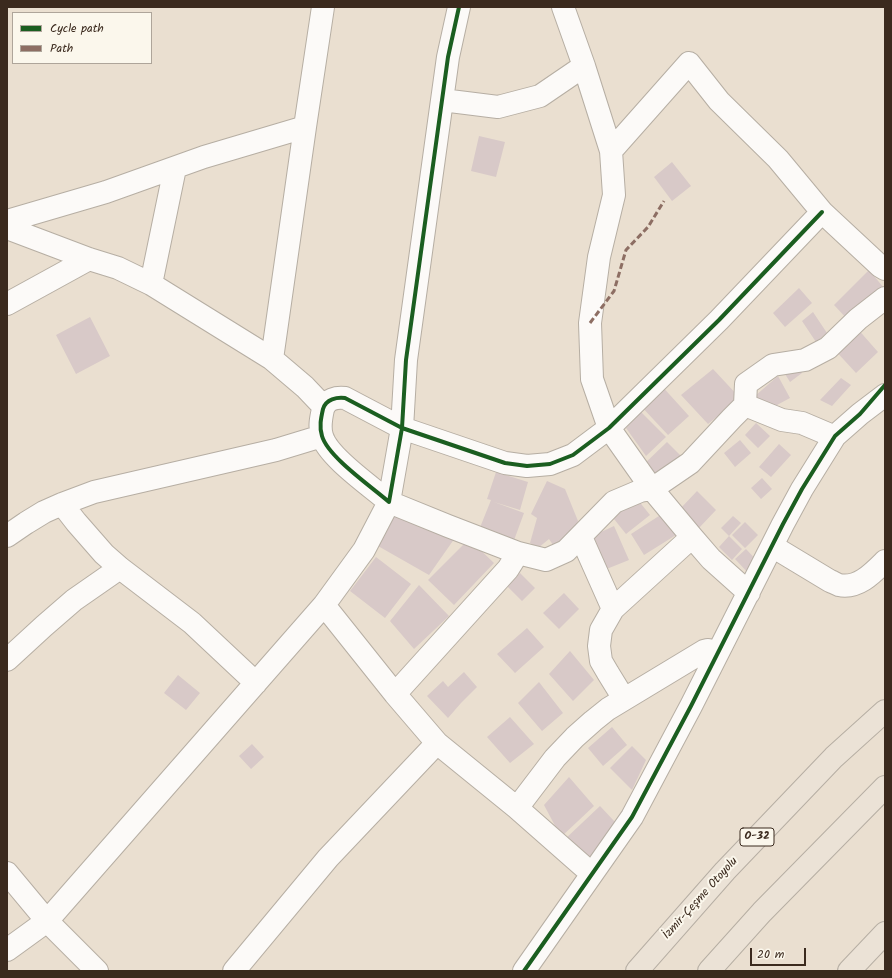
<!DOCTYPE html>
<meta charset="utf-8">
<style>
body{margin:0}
#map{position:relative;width:892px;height:978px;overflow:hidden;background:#eadfd0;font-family:Kalam,sans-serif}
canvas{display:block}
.frame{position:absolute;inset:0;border:8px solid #3b2a1e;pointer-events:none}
.legend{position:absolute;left:12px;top:12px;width:140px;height:52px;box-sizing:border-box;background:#fbf7ec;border:1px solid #aea59a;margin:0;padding:5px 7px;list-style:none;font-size:12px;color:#3b2a1e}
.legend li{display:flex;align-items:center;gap:8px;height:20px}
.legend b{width:20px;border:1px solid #aea59a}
.scale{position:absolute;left:750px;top:948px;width:56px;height:18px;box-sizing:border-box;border:2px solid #3b2a1e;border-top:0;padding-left:5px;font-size:12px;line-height:14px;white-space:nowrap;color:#3b2a1e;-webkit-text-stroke:3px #fbf7ec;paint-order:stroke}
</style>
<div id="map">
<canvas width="892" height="978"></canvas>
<div class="frame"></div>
<ul class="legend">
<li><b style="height:5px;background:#1b5e20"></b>Cycle path</li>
<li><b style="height:5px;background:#8d6e63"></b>Path</li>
</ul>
<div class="scale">20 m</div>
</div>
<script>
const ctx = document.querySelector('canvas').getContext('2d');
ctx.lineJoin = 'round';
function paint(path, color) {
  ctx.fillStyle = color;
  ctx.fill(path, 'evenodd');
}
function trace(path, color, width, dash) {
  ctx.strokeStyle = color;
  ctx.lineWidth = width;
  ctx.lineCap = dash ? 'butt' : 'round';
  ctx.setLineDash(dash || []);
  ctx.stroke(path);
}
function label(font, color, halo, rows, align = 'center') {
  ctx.font = font + ' Kalam,sans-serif';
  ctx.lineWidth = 4;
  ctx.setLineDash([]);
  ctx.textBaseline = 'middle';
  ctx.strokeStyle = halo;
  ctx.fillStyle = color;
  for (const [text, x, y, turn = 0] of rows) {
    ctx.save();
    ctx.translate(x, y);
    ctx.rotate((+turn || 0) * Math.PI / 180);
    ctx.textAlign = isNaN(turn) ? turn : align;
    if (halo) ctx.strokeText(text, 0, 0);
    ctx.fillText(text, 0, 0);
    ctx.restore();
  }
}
const building = new Path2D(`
 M479 136 505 142 496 177 471 171Z
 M672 162 691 186 672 201 654 177Z
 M869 270 884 288 849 321 834 305Z
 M799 288 812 303 785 327 773 313Z
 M813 312 827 333 816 342 802 321Z
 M90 317 110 356 76 374 56 335Z
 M856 327 878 352 856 373 833 348Z
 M796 365 802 373 790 382 785 374Z
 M713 369 740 398 708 424 681 395Z
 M778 376 790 398 764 412 755 396Z
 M841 378 851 385 832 406 820 400Z
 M660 384 689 416 668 435 639 404Z
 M641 412 666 437 646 456 626 428Z
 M756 423 770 436 758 448 745 435Z
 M740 440 751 453 735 467 724 453Z
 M667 442 683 458 657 484 641 467Z
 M779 444 791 455 771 477 759 467Z
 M496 472 528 482 520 510 494 502 524 513 513 543 479 530 491 500 487 499Z
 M762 478 772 489 761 499 751 488Z
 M547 481 565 489 578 521 572 538 555 548 549 539 538 548 530 543 537 518 531 514Z
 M697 491 716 510 699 528 680 509Z
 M634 495 650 515 626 534 610 514Z
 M395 508 457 535 429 575 378 546Z
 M662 514 676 535 644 555 631 534Z
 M733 516 741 523 729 536 721 528Z
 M745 522 758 535 745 548 732 535Z
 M614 526 629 560 604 570 588 538Z
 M729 536 742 549 732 560 719 547Z
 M469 539 494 563 454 605 428 580Z
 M746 549 761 565 750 575 735 559Z
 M376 557 411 584 385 618 350 591Z
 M520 573 535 588 522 601 507 586Z
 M419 585 449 616 414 649 390 621Z
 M564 593 579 609 559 629 543 613Z
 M527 628 544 647 515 673 497 654Z
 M570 651 594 680 573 701 549 674Z
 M464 672 477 687 461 703 448 718 427 696 443 681 448 687Z
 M178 675 200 693 186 710 164 693Z
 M539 682 563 713 542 731 518 703Z
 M510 717 534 744 510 763 487 737Z
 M612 727 627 745 603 766 588 748Z
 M252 744 264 757 251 769 239 756Z
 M632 746 646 760 632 790 610 768Z
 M569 777 594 806 561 837 544 805Z
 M600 806 615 822 601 853 589 863 564 840Z`);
const minor = new Path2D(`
 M459 7 448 57 406 360 402 428 389 502C372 487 328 457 322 436 319 427 321 418 323 409 326 399 337 397 345 398L402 428 505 463 527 466 550 464 573 455 609 428 719 320 822 212
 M563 7 584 66 611 151 614 195 599 257 590 323 592 379 609 428 652 489 692 537 711 559 749 593
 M442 100 498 107 540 96 584 66
 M611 151 689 63 719 101 778 159 822 212 880 266 885 269
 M7 221 106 192 204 157 305 127
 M7 228 89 259 118 268 151 284 272 359 305 387 324 407
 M151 284 175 168
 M7 304 89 259
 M272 359 305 127 323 7
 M745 405 782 420 802 423 828 434 835 436
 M62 504 76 522 104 554 120 568 192 623 256 683
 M7 536 26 523 44 512 62 504 94 492 276 450 322 436
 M581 537 613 609
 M772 546 830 581C833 582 836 584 839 585 858 589 873 573 885 561
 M518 553 546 560 566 551 614 502 640 491 652 489 690 463 732 418 745 405 746 384 773 365 805 360 828 348 858 319 885 298
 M7 660 44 626 74 600 120 568
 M395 694 508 569 518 553 448 526 389 502 364 550 324 605 395 694 437 743 517 808 592 874
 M624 699 608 673 601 661 599 646 601 630 613 609 692 537
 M517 808 555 758 575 737 593 721 608 709 704 651 708 650 718 652
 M7 873 47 921 97 971
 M7 950 47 921 324 605
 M234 971 328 858 437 743
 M524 971 632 817 691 706 783 524 802 489 835 436 860 414 885 395`);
const major = new Path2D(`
 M849 971 885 933`);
const highway = new Path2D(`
 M637 971 725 871 834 757 885 711
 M709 971 762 912 885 787`);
const quiet = new Path2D(`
 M590 323 614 291 626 250 648 227 664 201`);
const cycleway = new Path2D(`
 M459 7 448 57 406 360 402 428 389 502C372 487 328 457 322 436 319 427 321 418 323 409 326 399 337 397 345 398L402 428 505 463 527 466 550 464 573 455 609 428 719 320 822 212
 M524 971 632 817 691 706 783 524 802 489 835 436 860 414 885 385`);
const shields = [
 [757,837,34]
];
const shieldNames = [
 ["O-32",757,837]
];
const streetNames = [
 ["İzmir-Çeşme Otoyolu",701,899,-48]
];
paint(building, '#d8c9c8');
trace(minor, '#b6aea3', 24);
trace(major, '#b6aea3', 24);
trace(highway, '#b6aea3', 24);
trace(minor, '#fcfaf8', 22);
trace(major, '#ebe2d6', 22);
trace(highway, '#ebe2d6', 22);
trace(quiet, '#8d6e63', 3, [6, 3]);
trace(cycleway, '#1b5e20', 4);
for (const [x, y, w] of shields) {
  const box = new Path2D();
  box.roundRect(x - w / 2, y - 9, w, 18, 3);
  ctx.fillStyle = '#fbf7ec';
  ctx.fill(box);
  trace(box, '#3b2a1e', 1);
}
label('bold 11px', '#3b2a1e', null, shieldNames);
label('12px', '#3b2a1e', '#fbf7ec', streetNames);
</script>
